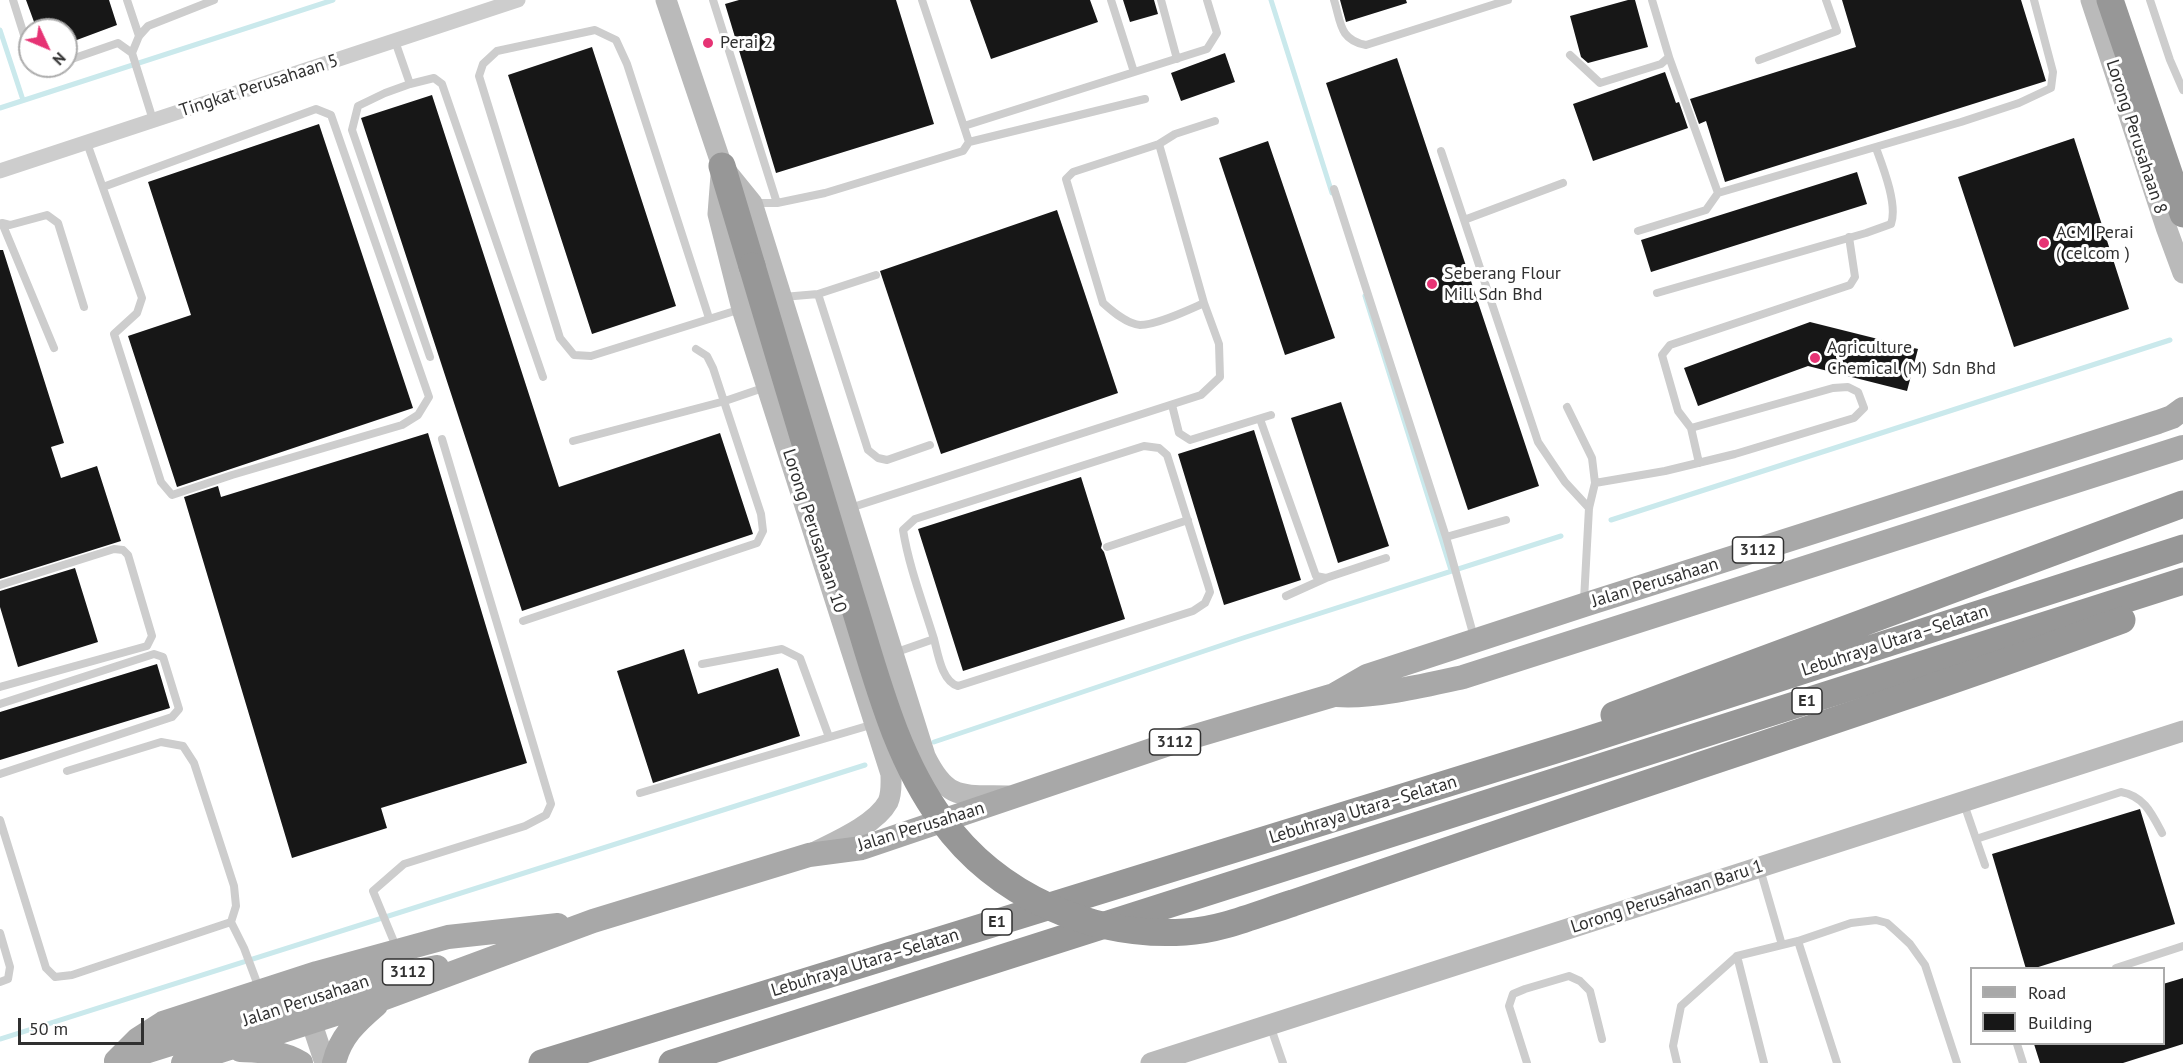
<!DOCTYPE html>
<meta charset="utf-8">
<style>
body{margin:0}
#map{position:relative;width:2183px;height:1063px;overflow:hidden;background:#fff;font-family:"PT Sans",sans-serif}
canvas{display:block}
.legend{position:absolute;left:1970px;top:967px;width:195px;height:78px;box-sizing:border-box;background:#fff;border:2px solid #acacac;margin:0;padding:8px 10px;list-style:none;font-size:18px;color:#303030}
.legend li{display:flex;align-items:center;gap:12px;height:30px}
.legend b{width:30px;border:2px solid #acacac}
.north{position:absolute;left:18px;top:18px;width:60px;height:60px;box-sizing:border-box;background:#fff;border:2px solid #acacac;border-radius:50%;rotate:134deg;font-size:16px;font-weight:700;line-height:24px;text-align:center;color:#303030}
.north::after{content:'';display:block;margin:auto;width:21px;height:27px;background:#e63374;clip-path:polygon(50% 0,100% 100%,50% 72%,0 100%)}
.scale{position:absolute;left:18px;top:1018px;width:126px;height:27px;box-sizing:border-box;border:3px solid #303030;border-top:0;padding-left:8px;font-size:18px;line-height:21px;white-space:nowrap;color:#303030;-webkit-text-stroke:4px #fff;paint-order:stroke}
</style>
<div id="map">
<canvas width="2183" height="1063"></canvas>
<ul class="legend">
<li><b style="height:8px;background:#a8a8a8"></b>Road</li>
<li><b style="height:16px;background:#171717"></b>Building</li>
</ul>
<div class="north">N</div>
<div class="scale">50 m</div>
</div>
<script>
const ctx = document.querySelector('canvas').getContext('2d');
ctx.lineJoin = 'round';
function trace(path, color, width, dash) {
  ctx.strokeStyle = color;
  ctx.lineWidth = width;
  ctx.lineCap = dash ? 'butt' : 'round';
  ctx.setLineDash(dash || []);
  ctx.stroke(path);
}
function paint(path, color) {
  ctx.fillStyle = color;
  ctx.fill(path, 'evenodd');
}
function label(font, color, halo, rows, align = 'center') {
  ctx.font = font + ' "PT Sans",sans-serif';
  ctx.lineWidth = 6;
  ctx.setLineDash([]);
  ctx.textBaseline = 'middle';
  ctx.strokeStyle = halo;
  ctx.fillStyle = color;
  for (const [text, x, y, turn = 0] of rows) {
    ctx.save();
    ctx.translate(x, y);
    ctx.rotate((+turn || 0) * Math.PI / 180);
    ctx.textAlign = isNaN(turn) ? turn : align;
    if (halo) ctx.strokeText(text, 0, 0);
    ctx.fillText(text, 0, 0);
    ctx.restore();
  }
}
const stream = new Path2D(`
 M1271 0 1332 193
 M0 30 23 100
 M0 108 333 0
 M1365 296 1451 570
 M1611 520 2170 340
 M934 742 1243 638 1561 536
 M0 1039 865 765`);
const building = new Path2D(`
 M26 0H109L117 25 66 44V30H37Z
 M739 0H896L934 124 776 173 725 4Z
 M970 0H1090L1098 22 991 59Z
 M1123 0H1154L1158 14 1130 22Z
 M1340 0H1406L1407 3 1346 22Z
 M1628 0H1635L1648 47 1588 63 1581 57 1570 16Z
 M1842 0H2021L2046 81 1725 182 1706 121 1699 124 1690 99 1856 47Z
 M592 47 676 306 592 334 508 75Z
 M1225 53 1235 82 1181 101 1171 73Z
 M1397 58 1539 486 1468 510 1326 83Z
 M1665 72 1676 103 1679 102 1688 128 1593 161 1573 104Z
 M432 95 559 487 720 433 753 534 522 611 361 118Z
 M319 124 413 408 177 487 128 336 191 315 148 182Z
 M2074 138 2129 309 2014 347 1958 177Z
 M1268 141 1335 338 1285 355 1219 158Z
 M1857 172 1867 204 1651 272 1641 240Z
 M1057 210 1118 393 941 454 880 271Z
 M0 250H3L64 443 51 447 61 478 97 466 121 541 0 579Z
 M1810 322 1918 349 1907 391 1808 366 1698 406 1684 368Z
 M1341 402 1389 546 1338 563 1291 418Z
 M1254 430 1301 580 1224 605 1178 454Z
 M428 433 527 763 381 808 387 828 292 858 184 497 218 486 221 497Z
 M1081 477 1102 544 1101 548 1104 552 1125 619 963 671 918 529Z
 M75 568 98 642 18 667 0 607V591Z
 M684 649 698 694 778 668 800 736 653 783 617 671Z
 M157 664 170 708 0 760V712Z
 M2140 809 2175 924 2032 969H2026L1992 854Z
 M2183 978V1044L2123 1063H2040L2034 1044H2163V984Z`);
const lane = new Path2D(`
 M13 0 30 54
 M127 0 139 36
 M713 0 777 203
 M1111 0 1134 72
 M1161 0 1177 59
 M1334 0C1341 22 1339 40 1366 45L1508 0
 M2150 0 2170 60 2183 90
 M395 41 410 84 385 93 358 106 352 130 430 357
 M132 53 139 36 148 26 214 0
 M1570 55 1600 83 1661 64 1669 57 1652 0
 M1759 60 1837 31 1826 0
 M66 61 118 43 132 53 153 120
 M38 66 42 70 53 66
 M410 84 434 78 442 84 543 377
 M964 126 1207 49 1217 33 1207 0
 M969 142 1145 99
 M87 143 142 298 137 313 114 334 161 482 172 495 232 475 402 425 418 415 429 397 331 115 316 109 103 187
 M1441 151 1538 442 1565 482 1589 508
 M1334 189 1446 537 1474 637
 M1718 193 1961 122 2019 103 2051 88 2053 72 2034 0
 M754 203H777L825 193 963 151 969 142 922 0
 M1464 220 1563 183
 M1638 231 1706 210 1718 193 1669 57
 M1657 293 1866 233 1891 224C1898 205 1883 167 1876 148
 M818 294 868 450 878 458 887 460 930 445
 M783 297 818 294 876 275
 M1204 303 1159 144 1175 134 1215 121
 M709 318 627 64 616 40 595 30 497 51 483 64 479 76 560 338 574 355 591 356 741 309
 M54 348 2 223 10 225 47 215 58 223 84 307
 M1172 405 1179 433 1190 440 1271 415
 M1567 407 1592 458 1595 483
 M1260 419 1316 576 1326 578 1386 558
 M573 441 725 401 766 387
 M1699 463 1691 428 1678 411 1662 355 1670 345 1850 285 1855 277 1849 237
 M850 508 1201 395 1220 377 1219 344 1204 303C1188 310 1157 325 1140 325 1127 324 1113 312 1103 303L1066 179 1073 172 1159 144
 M1446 537 1506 520
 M1107 547 1188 520
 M0 585 114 549 123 550 128 555 152 636 147 646 0 687
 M1286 596 1326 578
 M1584 600 1589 508 1595 483 1665 471 1735 454 1854 418 1864 408 1858 392 1848 387 1833 388 1691 428
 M523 621 757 543 763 531 761 514 713 368 707 356 696 349
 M894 653 934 639C938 654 942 682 958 686L1193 611 1205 603 1210 592 1208 585 1167 455 1159 448 1144 446 915 519 903 530C909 567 923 603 934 639
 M702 664 782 649 800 658 829 737
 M0 704 154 654 163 657 179 709 172 717 0 774
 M67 771 161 742 183 746 194 763 234 886 236 906 231 922
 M640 793 874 724
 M1964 804 1985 865
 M0 820 46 968 55 977 72 975 231 922 244 948 259 988
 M1976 839 2121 792C2144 796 2152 814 2162 833
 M1760 869 1782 945
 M0 933 10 967 8 979 0 982
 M1798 941 1837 1063
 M397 949 373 891 404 864 525 826 546 815 551 804 442 439
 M1737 956 1764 1063
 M2116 968 2183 946
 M1271 1028 1283 1063
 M2017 1044 2023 1063
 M1527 1063 1509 1006 1513 994 1525 989 1569 976 1580 981 1590 991 1602 1039
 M1677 1063 1673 1046 1681 1006 1737 956 1798 941 1851 923 1876 920 1887 923 1896 931 1910 944 1925 965 1957 1063`);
const street = new Path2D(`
 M0 171 518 0`);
const secondary = new Path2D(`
 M666 0 722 166 752 203 925 756C947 801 962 795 1008 796
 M2091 0 2166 227 2183 273
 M721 175 718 214 742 309 891 774C891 783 892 793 888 802 876 824 837 841 815 852
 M311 1006V1021L325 1063
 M1151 1063 2183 731`);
const primary = new Path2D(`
 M1337 695C1372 698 1427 685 1463 677L2183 447
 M240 1050C261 1051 281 1051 301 1063
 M123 1059 380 978 437 967
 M116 1061 138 1039 163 1023 317 973 448 937 558 925
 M183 1063 382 999 593 921 809 855 862 848 1175 742 1334 695 1367 676 1584 605 2158 422 2172 417 2183 409
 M334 1063C340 1037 356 1022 376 1005`);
const highway = new Path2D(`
 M2110 0 2183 214
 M722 166 752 266
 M1614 715 2183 504
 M542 1063 1578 743 2183 548
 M672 1063 2183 581`);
const highwayBridge = new Path2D(`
 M752 266C785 376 817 486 851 596 875 672 894 755 942 820 997 896 1092 938 1185 932 1221 930 1258 914 1293 903 1358 881 1422 859 1487 837 1699 765 1912 697 2122 620`);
const markers = [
 [708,43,6,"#e63374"],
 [2044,243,6,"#e63374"],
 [1432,284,6,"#e63374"],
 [1815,358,6,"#e63374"]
];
const shields = [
 [1758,550,51],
 [1807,701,30],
 [1175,742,51],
 [997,922,30],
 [408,972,51]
];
const shieldNames = [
 ["3112",1758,550],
 ["E1",1807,701],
 ["3112",1175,742],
 ["E1",997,922],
 ["3112",408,972]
];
const poiNames = [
 ["Perai 2",720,43],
 ["ACM Perai",2056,233],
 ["( celcom )",2056,254],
 ["Seberang Flour",1444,274],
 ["Mill Sdn Bhd",1444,295],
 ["Agriculture",1827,348],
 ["Chemical (M) Sdn Bhd",1827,369]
];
const streetNames = [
 ["Tingkat Perusahaan 5",259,86,-18],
 ["Lorong Perusahaan 8",2136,137,72],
 ["Lorong Perusahaan 10",814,531,72],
 ["Jalan Perusahaan",1655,583,-17],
 ["Lebuhraya Utara–Selatan",1895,641,-18],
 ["Lebuhraya Utara–Selatan",1363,810,-17],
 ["Jalan Perusahaan",921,827,-17],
 ["Lorong Perusahaan Baru 1",1667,897,-18],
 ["Lebuhraya Utara–Selatan",865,963,-17],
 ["Jalan Perusahaan",306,1001,-18]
];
trace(stream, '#cae9ec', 5);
paint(building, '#171717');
trace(lane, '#cdcdcd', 8);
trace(street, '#cdcdcd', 15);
trace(secondary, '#bababa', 21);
trace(primary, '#a8a8a8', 24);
trace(highway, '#979797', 27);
trace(highwayBridge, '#979797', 27);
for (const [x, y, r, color] of markers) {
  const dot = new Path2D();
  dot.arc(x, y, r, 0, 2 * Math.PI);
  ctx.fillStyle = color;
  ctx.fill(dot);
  trace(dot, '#fff', 2);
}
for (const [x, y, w] of shields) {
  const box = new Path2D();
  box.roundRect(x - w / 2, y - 13, w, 26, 4.5);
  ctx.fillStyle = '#fff';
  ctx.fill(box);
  trace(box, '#303030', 1.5);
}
label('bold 16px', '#303030', null, shieldNames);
label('18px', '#303030', '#fff', poiNames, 'left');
label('18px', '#303030', '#fff', streetNames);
</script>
